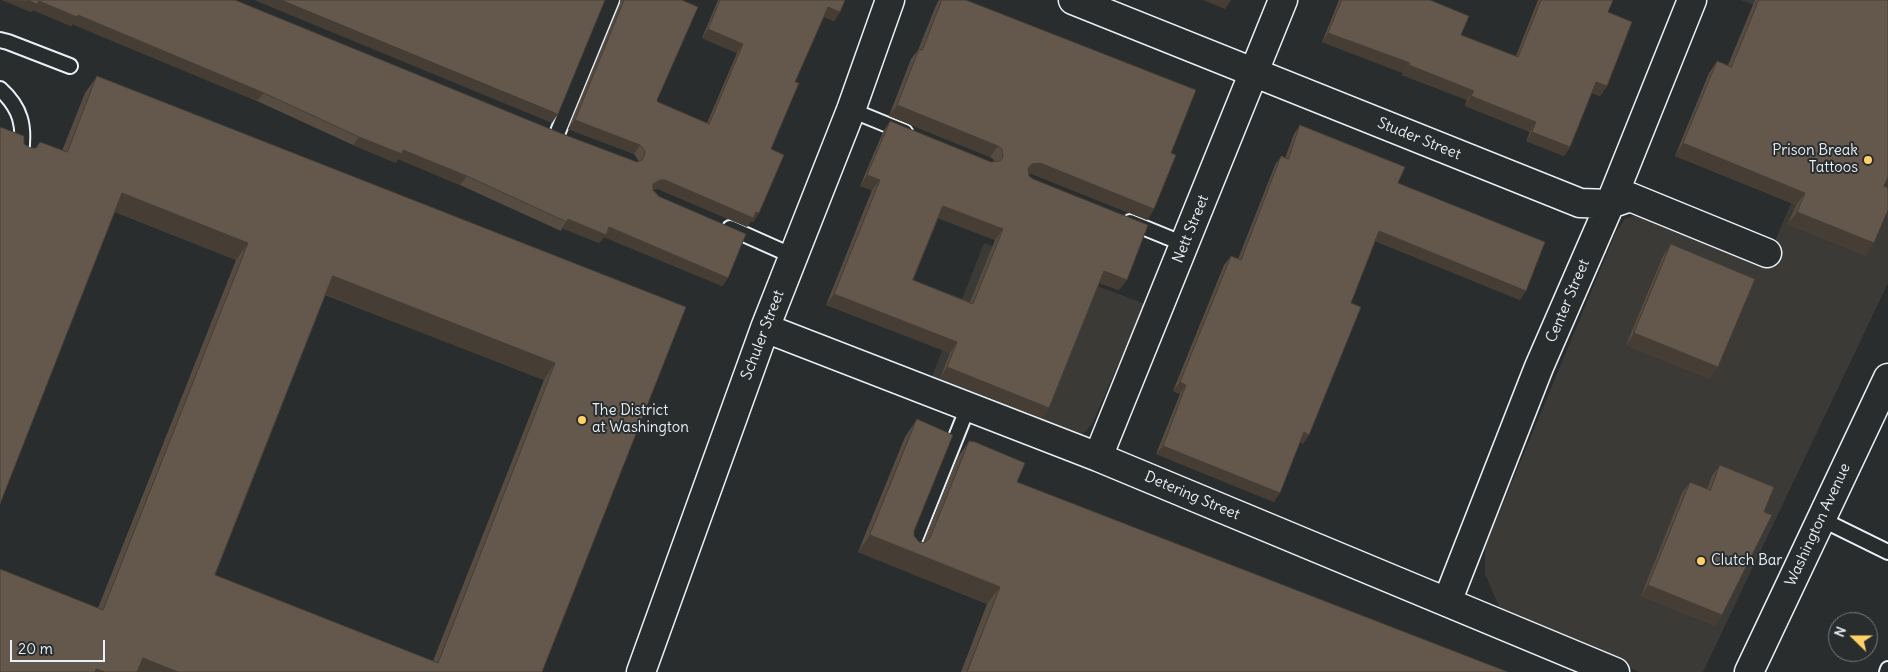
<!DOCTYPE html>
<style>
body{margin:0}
#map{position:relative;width:1888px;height:672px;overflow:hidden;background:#2a2d2e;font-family:Delius,sans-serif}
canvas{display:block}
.north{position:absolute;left:1828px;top:612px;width:50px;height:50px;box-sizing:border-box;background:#2a2d2e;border:1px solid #767b7f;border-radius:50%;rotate:292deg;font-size:14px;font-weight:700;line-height:20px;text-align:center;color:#e8f1f8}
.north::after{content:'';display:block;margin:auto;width:18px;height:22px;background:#ffd166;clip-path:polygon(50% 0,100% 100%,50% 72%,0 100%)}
.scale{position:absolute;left:10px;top:640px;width:95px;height:22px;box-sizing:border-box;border:2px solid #e8f1f8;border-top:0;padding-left:6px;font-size:15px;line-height:18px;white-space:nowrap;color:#e8f1f8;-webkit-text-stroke:4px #2a2d2e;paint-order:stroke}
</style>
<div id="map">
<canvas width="1888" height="672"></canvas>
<div class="north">N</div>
<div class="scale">20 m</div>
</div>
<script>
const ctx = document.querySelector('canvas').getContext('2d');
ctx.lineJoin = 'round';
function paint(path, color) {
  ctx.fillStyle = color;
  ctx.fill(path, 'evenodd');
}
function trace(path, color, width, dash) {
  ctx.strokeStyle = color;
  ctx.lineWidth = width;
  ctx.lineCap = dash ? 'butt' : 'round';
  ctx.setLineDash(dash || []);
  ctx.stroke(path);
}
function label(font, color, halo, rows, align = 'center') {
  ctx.font = font + ' Delius,sans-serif';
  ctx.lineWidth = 4;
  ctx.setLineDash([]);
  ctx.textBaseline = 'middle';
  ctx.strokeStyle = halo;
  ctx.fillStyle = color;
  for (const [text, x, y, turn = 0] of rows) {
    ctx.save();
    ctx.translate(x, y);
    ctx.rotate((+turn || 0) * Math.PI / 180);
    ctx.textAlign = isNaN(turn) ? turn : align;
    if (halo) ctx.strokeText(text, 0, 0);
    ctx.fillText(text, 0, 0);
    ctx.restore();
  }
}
const built = new Path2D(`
 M1741 0H1888V283L1703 672H1640L1513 621 1502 613 1485 574V547L1616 232 1625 219 1640 214 1765 265 1857 46Z
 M984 243 1145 304 1092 424 1086 431 1080 435 1072 434 931 379Z`);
const lane = new Path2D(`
 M0 40 8 42 70 66
 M0 89C21 108 25 126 21 153
 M851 110 905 132
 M557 134 612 0
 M1130 222 1184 244
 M730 228 793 256
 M1821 519 1888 552
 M910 552 968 407
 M1887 672 1888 669`);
const street = new Path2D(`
 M1073 0 1580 203 1610 204 1630 197 1767 253
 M765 328 1098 457 1615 672
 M1098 457 1283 0
 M1447 602 1539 367 1610 204 1692 0
 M641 672 765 328 851 110 890 0`);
const secondary = new Path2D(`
 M1749 672 1888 378`);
const wall = new Path2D(`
 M2 0H235L560 133 637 162 638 161V160L634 154 568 129 620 3V0H682L657 100 658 102 707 123 737 53 702 38 718 0H845L840 12 834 21 824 17 795 82 771 149 759 213 753 222 751 221 747 227 658 189H653L728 278 722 286 604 237 599 243 562 228 561 231 460 185 398 159 396 163 353 145 257 101 72 24 71 26 33 10 31 12Z
 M939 0H966L1171 153 1154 209 1147 220 1032 174H1029V176L1119 290 1099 283 1049 408 1042 418 940 378 950 353 826 305 872 190 860 186 883 132 890 121 991 162H994V160L990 157 889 116 911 59 918 50 937 3ZM938 218 995 240 970 302 913 280Z
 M1339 0H1430L1461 35 1516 56 1538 0H1613L1608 12 1607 86 1600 96 1592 93 1570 147 1564 156 1526 141 1530 132 1465 106 1467 100 1402 75 1403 73 1322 42Z
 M1755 0H1888L1884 186 1866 256 1788 224 1796 205 1675 156 1709 73 1717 61 1728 65Z
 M97 76 686 307 542 672H0V569L98 608 236 260 115 212 0 504V127L24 136V144L30 148H36L40 142 62 151 85 93ZM325 295 544 380 433 661 215 575Z
 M1300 125 1398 183 1520 300 1375 241 1351 303 1303 444 1300 442 1274 502 1156 454 1180 394 1173 391 1224 265 1231 256 1238 259 1275 165 1281 156 1285 158 1294 134Z
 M1671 244 1710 379 1626 345 1663 256Z
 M917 419 914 536 919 542 923 543 957 459 969 441 1017 482 1508 672H961L987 604 858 552 905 437Z
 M1720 465 1722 615 1715 626 1641 596 1682 493 1690 482 1707 489 1712 476Z`);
const shadedWall = new Path2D(`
 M2 0 39 1 78 15 264 93 257 101 72 24 71 26 33 10 31 12Z
 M254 0H281L558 114 552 123Z
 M1203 0H1231L1225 9Z
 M828 7 840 12 834 21 822 16Z
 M708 29 743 44 737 53 702 38Z
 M1328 33 1410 63 1403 73 1322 42Z
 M1409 65 1474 91 1467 100 1402 75Z
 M1596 82 1607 86 1600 96 1590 92Z
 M1471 96 1536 122 1530 132 1465 106Z
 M897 105 998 146 990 157 889 116Z
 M575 120 640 145 634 154 568 129Z
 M1532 132 1570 147 1564 156 1526 141Z
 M359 137 403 150 467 176 460 185 398 159 396 163 353 145Z
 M1683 143 1805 193 1796 205 1675 156Z
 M1040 163 1154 209 1147 220 1032 174 1024 175 1032 164Z
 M867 175 880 180 872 190 860 186Z
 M660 180H665L759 213 753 222 751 221 747 227 658 189 653 188 647 193 653 184Z
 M122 193 248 243 236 260 111 210Z
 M943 206 1003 229 995 240 935 217Z
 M1797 212 1874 243 1866 256 1788 224Z
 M568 219 609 227 728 278 722 286 604 237 599 243 562 228Z
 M1379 231 1526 291 1520 300 1373 240Z
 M1104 271 1127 280 1119 290 1097 282Z
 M333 276 555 363 544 380 321 293Z
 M834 294 957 342 950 353 826 305Z
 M1634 333 1718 367 1710 379 1626 345Z
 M947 367 1049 408 1042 418 940 378Z
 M1180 382 1186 385 1180 394 1173 391Z
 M1304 432 1309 435 1303 444 1298 441Z
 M1163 446 1280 493 1274 502 1156 454Z
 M870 535 1000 587 987 604 858 552Z
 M1648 585 1722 615 1715 626 1641 596Z
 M143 658 178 672H133Z
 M96 669 105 672H94Z`);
const building = new Path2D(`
 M28 0H235L560 133 637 162 642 160 644 156 645 151 640 145 575 120 624 0H682L698 7 657 100 658 102 709 124 743 44 708 29 720 0H845L840 12 828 7 795 82 799 83 771 149 784 155 759 213 756 212 753 218 665 180H660L653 184V190L658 196 746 234 728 278 609 227 606 235 568 219 567 222 467 176 403 150 402 154 359 137 264 93 78 15 77 17 39 1 37 4Z
 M281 0H605L558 114Z
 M942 0H966L1196 90 1171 153 1176 155 1154 209 1040 163 1032 164 1028 168 1029 176 1033 179 1148 225 1127 280 1104 271 1049 408 947 367 957 342 834 294 880 180 867 175 890 121 991 162 1000 161 1003 157 1002 149 998 146 897 105 919 49 922 50ZM943 206 1003 229 973 304 913 280Z
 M1342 0H1430L1469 16 1461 35 1518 57 1541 0H1613L1608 12 1632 22 1607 86 1596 82 1570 147 1532 132 1536 122 1471 96 1474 91 1409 65 1410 63 1328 33Z
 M1759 0H1888V177L1884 186 1888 188V210L1874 243 1797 212 1805 193 1683 143 1717 61 1731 67Z
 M97 76 686 307 542 672H178L143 658 137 672H105L96 669 95 672H0V569L103 610 248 243 122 193 0 504V127L24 136V144L30 148H36L40 142 67 152ZM333 276 555 363 438 663 215 575Z
 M1300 125 1405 167 1398 183 1545 242 1526 291 1379 231 1351 303 1361 307 1309 435 1304 432 1280 493 1163 446 1186 385 1180 382 1231 256 1241 260 1281 156 1288 159Z
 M1671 244 1755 279 1718 367 1634 333Z
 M917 419 953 435 914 531V536L919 542 924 543 930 538 969 441 975 442 1025 463 1017 482 1508 672H967L1000 587 870 535Z
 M1720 465 1774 487 1764 512 1772 515 1722 615 1648 585 1690 482 1710 490Z`);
const markers = [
 [1868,160,5,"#ffd166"],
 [582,420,5,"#ffd166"],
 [1701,561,5,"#ffd166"]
];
const streetNames = [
 ["Studer Street",1419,139,22],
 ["Nett Street",1191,229,-68],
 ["Center Street",1568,301,-67],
 ["Schuler Street",763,335,-69],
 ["Detering Street",1192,496,23],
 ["Washington Avenue",1818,525,-65]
];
const poiNames = [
 ["Prison Break",1858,151,"right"],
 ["Tattoos",1858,168,"right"],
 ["The District",592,411],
 ["at Washington",592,428],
 ["Clutch Bar",1711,561]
];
paint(built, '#3b3a37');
trace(lane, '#e8f1f8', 18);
trace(street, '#e8f1f8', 31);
trace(secondary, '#e8f1f8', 31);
trace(lane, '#2a2d2e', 14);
trace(street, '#2a2d2e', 28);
trace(secondary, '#2a2d2e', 28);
paint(wall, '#564c41');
paint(shadedWall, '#463e35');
paint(building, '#64584c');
trace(building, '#463e35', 1);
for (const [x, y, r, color] of markers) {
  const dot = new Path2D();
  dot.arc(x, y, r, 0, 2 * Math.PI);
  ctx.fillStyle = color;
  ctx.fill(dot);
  trace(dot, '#2a2d2e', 2);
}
label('15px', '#e8f1f8', '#2a2d2e', streetNames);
label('15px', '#e8f1f8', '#2a2d2e', poiNames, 'left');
</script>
